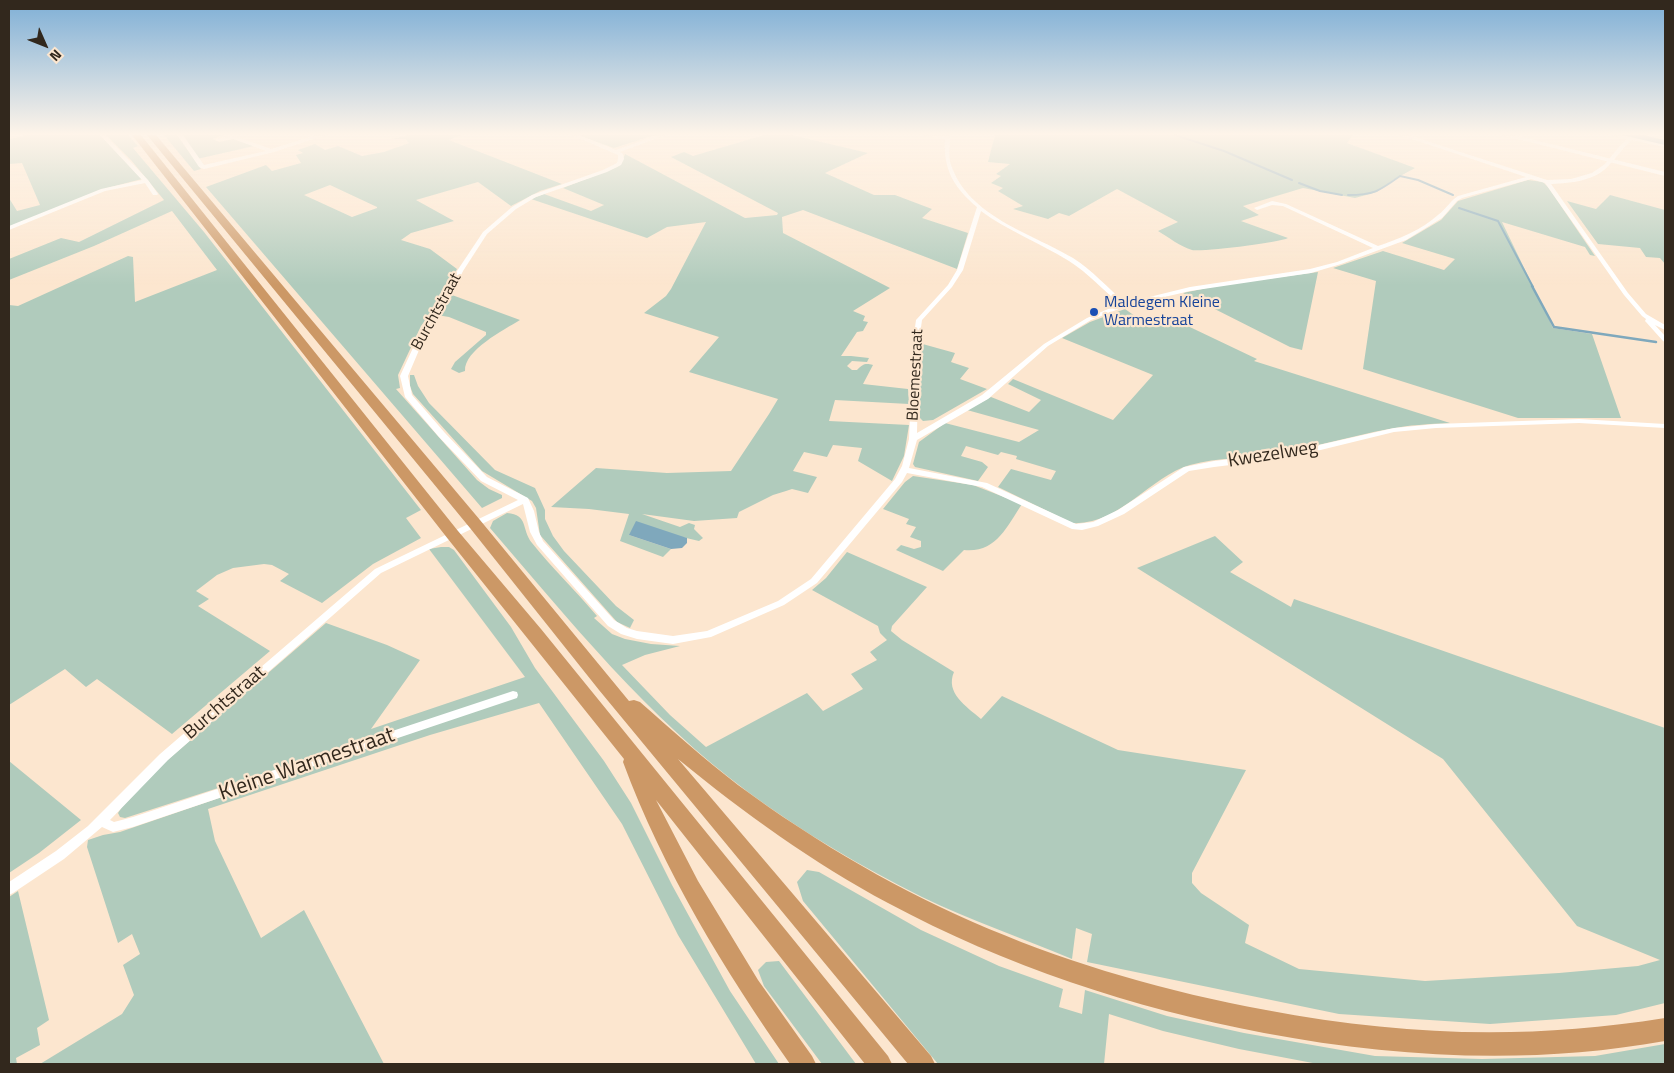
<!DOCTYPE html>
<style>
body{margin:0}
#map{position:relative;width:1674px;height:1073px;overflow:hidden;background:#fce6cf;font-family:"Titillium Web",sans-serif}
canvas{display:block}
.frame{position:absolute;inset:0;border:10px solid #32281d;pointer-events:none}
.north{position:absolute;left:20px;top:20px;width:50px;height:50px;-webkit-text-stroke:4px #fce6cf;paint-order:stroke;rotate:134deg;font-size:14px;font-weight:700;line-height:20px;text-align:center;color:#32281d}
.north::after{content:'';display:block;margin:auto;width:18px;height:22px;background:#32281d;clip-path:polygon(50% 0,100% 100%,50% 72%,0 100%)}
</style>
<div id="map">
<canvas width="1674" height="1073"></canvas>
<div class="frame"></div>
<div class="north">N</div>
</div>
<script>
const ctx = document.querySelector('canvas').getContext('2d');
ctx.lineJoin = 'round';
function paint(path, color) {
  ctx.fillStyle = color;
  ctx.fill(path, 'evenodd');
}
function trace(path, color, width, dash) {
  ctx.strokeStyle = color;
  ctx.lineWidth = width;
  ctx.lineCap = dash ? 'butt' : 'round';
  ctx.setLineDash(dash || []);
  ctx.stroke(path);
}
function label(font, color, halo, rows, align = 'center') {
  ctx.font = font + ' "Titillium Web",sans-serif';
  ctx.lineWidth = 4.5;
  ctx.setLineDash([]);
  ctx.textBaseline = 'middle';
  ctx.strokeStyle = halo;
  ctx.fillStyle = color;
  for (const [text, x, y, turn = 0] of rows) {
    ctx.save();
    ctx.translate(x, y);
    ctx.rotate((+turn || 0) * Math.PI / 180);
    ctx.textAlign = isNaN(turn) ? turn : align;
    if (halo) ctx.strokeText(text, 0, 0);
    ctx.fillText(text, 0, 0);
    ctx.restore();
  }
}
const green = new Path2D(`
 M28 135H100L142 179 107 188 9 227V198L17 211 40 205 22 163 9 164V139Z
 M106 135H128L138 146 133 148 204 232 421 510 406 518 421 538 373 564 322 603 280 581 289 574 272 565 264 564 233 568 217 575 196 591 209 599 198 606 270 651 172 734 97 679 86 687 65 669 9 705V305L18 306 128 256 133 257 135 302 217 270 172 211 94 246 9 280V259L61 238 79 242 164 200 131 160Z
 M164 135H177L201 169 194 171Z
 M182 135H223L213 139 219 142 233 139 254 146 197 159Z
 M410 135H462L449 140 562 184 540 191 511 206 478 182 416 200 454 221 411 233 401 240 430 249 457 269 443 296 421 326 398 375 400 388 396 389 477 480 489 489 502 495V498L482 508 206 187 266 165 272 171 301 163 296 155 303 153 298 150 315 144 325 150 338 146 362 156 384 152 409 143 405 139H391ZM330 185 377 207V208L352 217 304 195Z
 M583 135H655L614 148 580 136Z
 M764 135H792L868 153 825 173 874 195H895L932 209 922 218 968 233 957 269 803 210 782 217 783 233 890 288 853 311 865 316 863 321 868 322 863 331 857 332 841 356H851L869 358 867 362 852 361 847 366 852 370H857C863 364 865 363 873 365L863 384 908 389 909 404 835 400 829 421 909 425 904 456 892 481 858 461 862 448 833 445 827 457 804 452 793 471 817 477 808 493 792 489 786 491 773 495 739 512 737 518 694 521 642 514 680 527 689 523 695 525 694 529 703 538 699 541 682 537 629 535 671 549 663 557 620 541 629 514 589 509 551 507 596 468 667 473 731 471 769 414 778 399 689 372 719 337 644 313 666 296 671 289 706 222 667 227 647 238 531 199 544 194 591 211 604 205 563 188 617 167 621 164 625 154 745 218 777 215 778 213 671 157 684 152 693 156Z
 M995 135H1353L1347 143 1415 168 1393 180 1377 192 1355 198 1303 188 1243 206 1259 215 1241 221 1288 238C1278 243 1203 252 1192 250 1181 247 1168 237 1158 231L1178 222 1117 189 1069 216 1059 213 1048 219 1013 209 1023 206 998 191 1003 188 991 183 1001 176 996 174 1010 164 988 162Z
 M1528 180 1543 182 1548 187 1595 256 1590 255 1585 247 1502 222 1553 328 1592 334 1621 418H1518L1363 369 1376 281 1333 268 1383 251 1444 270 1455 259 1402 243 1441 220 1458 201Z
 M1610 195 1665 210V264L1660 258 1646 257 1640 248 1598 244 1567 201 1596 209Z
 M1318 272 1302 350 1290 347 1183 293 1221 285Z
 M452 295 520 320C504 330 464 350 465 371L459 373 451 369 455 362 486 335V332L449 317 437 315Z
 M1125 309 1149 326 1173 319 1257 359 1254 361 1450 423C1429 424 1409 425 1389 429 1351 436 1315 447 1277 454 1249 459 1218 457 1190 465 1149 477 1119 526 1072 523L998 487 1011 469 1051 480 1056 471 1016 459 1017 456 1001 452 998 455 966 446 961 456 982 462 988 467 978 481 915 467 913 464 919 442 945 423 1019 442 1039 430 967 410 991 397 1029 412 1041 400 1008 384 1013 379 1113 420 1153 375 1062 338 1090 322Z
 M919 343 955 353 951 362 969 368 960 379 987 389 933 420 923 421 920 418Z
 M410 375H414L418 386 429 403 495 470 535 488 545 510V519L553 536 564 551 616 606 634 620 630 628 617 622 540 535 536 508 532 501 482 471 413 394 410 386Z
 M913 476 973 485 1022 504C1006 528 996 553 964 550L943 571 896 550 901 545 914 549 921 547V541L910 537 916 527 906 524 909 519 883 509 905 482Z
 M507 513C529 515 521 529 532 543 552 568 576 591 597 616L594 618 612 634 625 639 651 644 680 646 645 655 622 665 670 715 706 747 807 693 823 711 863 689 851 674 877 660 870 652 887 640 880 633 878 626 812 590 826 578 847 552 927 587 892 626 891 631 902 640 954 672C945 693 966 706 981 719L1002 696 1118 750 1246 770 1192 873V883L1201 893 1249 925 1245 943 1299 969 1425 981 1559 973 1638 966 1660 960 1577 926 1443 759 1137 568 1215 536 1243 562 1230 572 1291 607 1294 599 1665 728V1003L1616 1015 1490 1024 1339 1014 1087 962 1092 934 1076 928 1072 959C1022 938 970 920 922 897 862 867 802 832 748 792 648 718 570 621 490 528L493 521Z
 M441 547H449L454 550 511 627 535 668 604 761 631 803 672 885 730 991 779 1064H756L678 935 622 824 539 703 430 735 208 809 215 841 261 938 304 910 384 1064H40L122 1014 134 995 123 965 140 954 132 934 118 943 87 847 88 840 103 835 120 832 388 740 386 734 125 818 120 817 118 813 122 807 164 763 326 623 387 645 420 660 371 729 525 677 429 549Z
 M9 761 81 820 39 853 9 873Z
 M807 870 819 872 921 930 999 966 1063 989 1059 1007 1082 1014 1085 990 1167 1016 1244 1033 1375 1056 1482 1059 1595 1056 1665 1044V1063L1318 1064 1239 1049 1163 1031 1109 1014 1104 1064H938L803 901 797 882Z
 M18 891 49 1020 37 1028 40 1045 16 1058 17 1064H9V897Z
 M779 961 856 1064H822L764 986 758 970 766 962Z`);
const water = new Path2D(`
 M636 521 687 538V543L682 548 671 549 629 535Z`);
const streamFar1 = new Path2D(`
 M1175 135 1224 151 1292 180
 M1299 183 1320 191 1342 195
 M1348 195C1374 195 1379 191 1400 176L1418 180 1453 195
 M1459 208 1498 221 1533 287`);
const stream = new Path2D(`
 M1532 286 1554 327 1656 342`);
const river = new Path2D(`
 M1623 135H1643L1665 140V146L1624 137Z`);
const minor = new Path2D(`
 M100 135H105L148 180 158 194 157 195H153L145 183 105 191 9 230V226L101 189 142 180Z
 M178 135H183L204 165 266 151 234 139 218 141 216 140V139L234 136 271 149 317 135H325L274 152 204 169 199 167Z
 M572 135H579L616 150 658 135H665L620 152 623 154 624 159 621 165 607 172 536 197 516 209 487 234 463 271 451 296 431 322 408 376 412 395 445 433 487 477 528 498 534 511 539 532 543 541 614 620 627 628 637 631 673 636 707 631 778 601 811 579 895 479 902 466 909 439 913 342 916 320 948 285 957 270 977 207C954 188 943 169 945 139L924 135H950C950 145 948 156 951 165 969 217 1031 233 1073 258 1092 270 1108 288 1125 303L1190 287 1310 269 1337 262 1373 248 1283 206 1272 205 1257 210 1254 208 1272 201 1286 204 1378 246C1397 240 1423 229 1438 215 1446 209 1450 201 1458 196L1526 177 1400 135H1408L1547 180 1571 179 1592 173 1605 164 1619 147 1627 139 1612 135H1622L1665 145V147L1632 140C1623 147 1618 156 1610 164 1596 181 1572 183 1551 184L1628 293 1646 314 1665 325V330L1655 325 1665 336V342L1663 341 1646 322 1645 321 1646 319 1642 316 1624 295 1545 183 1531 179 1462 198 1457 201 1442 218 1406 240 1341 264 1311 273 1190 291 1126 306 1091 320 1048 346 988 399 917 440 909 468 987 483 1076 524 1093 522 1118 510 1184 467 1214 461 1288 452 1394 428 1436 424 1579 419 1665 424V428L1579 423 1436 428 1394 432 1288 458 1214 467 1189 471 1124 514 1098 526 1082 530 1072 529 982 487 907 473 902 482 817 583 784 605 711 637 673 644 637 639 621 634 608 626 537 545 530 532 523 504 381 573 168 760 110 820 114 822 133 817 513 691 517 692 518 695 517 698 133 827 113 832 102 827 64 859 13 893 9 895V882L56 851 88 826 160 754 375 569 518 500 481 481 439 437 405 397 400 376 425 322 445 296 457 271 483 232 512 207 532 195 603 170 617 163 618 159V155ZM981 211C1008 231 1040 243 1069 261 1088 273 1103 290 1120 304L1087 318 1044 344 982 395 917 433 919 342 922 320 952 287 963 270Z`);
const tertiary = new Path2D(`
 M1502 135H1514L1665 172V176Z`);
const trunk = new Path2D(`
 M132 135H141L458 531 541 629 888 1056 892 1064H865L656 800 698 881 758 980 812 1056 816 1064H790C724 970 663 870 623 762L624 759 448 539Z
 M147 135H156L480 520 629 701 634 700 640 702C672 730 704 759 738 785 901 905 1067 973 1266 1010 1404 1036 1526 1040 1665 1018V1041C1531 1065 1397 1058 1264 1033 1132 1008 1006 966 888 903 813 863 744 813 678 759L931 1056 935 1064H908L599 690 470 528Z`);
const markers = [
 [1094,312,5,"#1a4fb4"]
];
const farTransitnames = [
 ["Maldegem Kleine",1104,303],
 ["Warmestraat",1104,321]
];
const farStreetnames = [
 ["Burchtstraat",437,312,-61],
 ["Bloemestraat",916,375,-87]
];
const streetNames = [
 ["Kwezelweg",1273,455,-9],
 ["Burchtstraat",225,703,-41]
];
const nearStreetnames = [
 ["Kleine Warmestraat",307,765,-19]
];
paint(green, '#b0cbbc');
paint(water, '#7fa8bc');
trace(streamFar1, '#7fa8bc', 2);
trace(stream, '#7fa8bc', 2.5);
paint(river, '#7fa8bc');
paint(minor, '#fff');
paint(tertiary, '#fff');
paint(trunk, '#cc9866');
const sky = ctx.createLinearGradient(0, 0, 0, 285);
sky.addColorStop(0, '#7eafd6');
sky.addColorStop(0.47, '#fef4e9');
sky.addColorStop(1, '#fef4e900');
ctx.fillStyle = sky;
ctx.fillRect(0, 0, 1674, 285);
for (const [x, y, r, color] of markers) {
  const dot = new Path2D();
  dot.arc(x, y, r, 0, 2 * Math.PI);
  ctx.fillStyle = color;
  ctx.fill(dot);
  trace(dot, '#fce6cf', 2);
}
label('16px', '#164399', '#fce6cf', farTransitnames, 'left');
label('16px', '#32281d', '#fce6cf', farStreetnames);
label('19px', '#32281d', '#fce6cf', streetNames);
label('22px', '#32281d', '#fce6cf', nearStreetnames);
</script>
